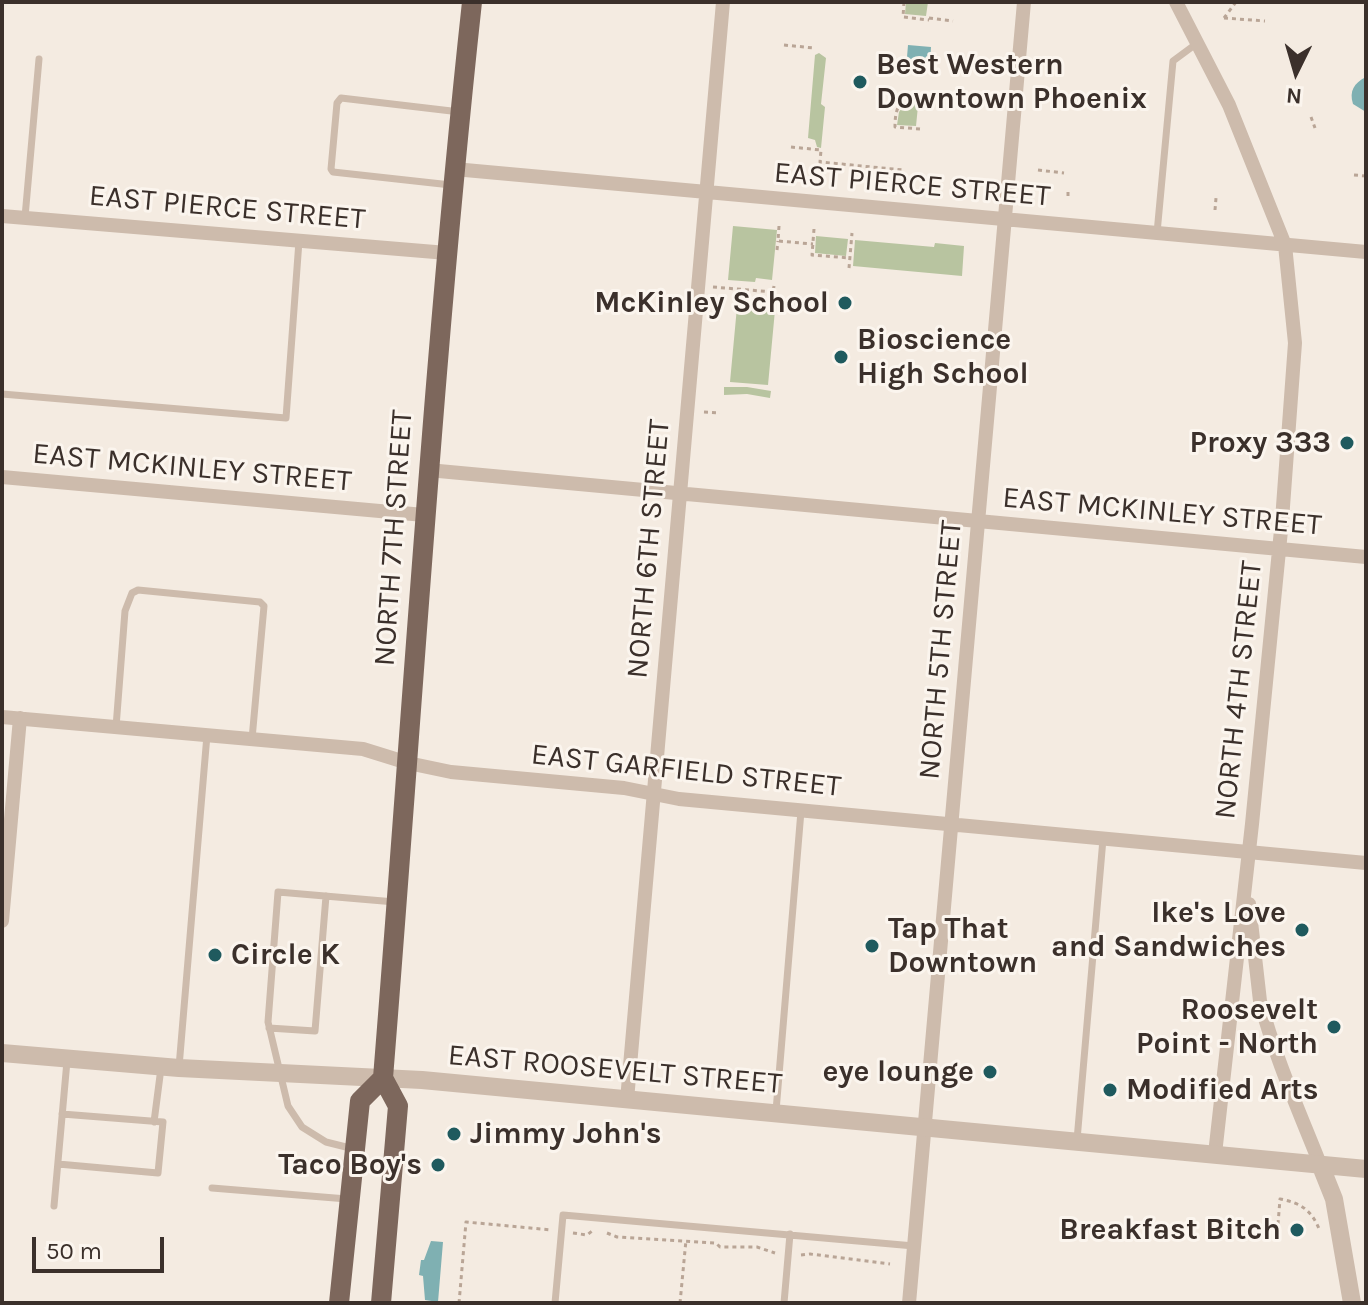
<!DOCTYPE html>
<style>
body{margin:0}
#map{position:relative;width:1368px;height:1305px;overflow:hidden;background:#f4ebe1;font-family:Karla,sans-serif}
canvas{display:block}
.frame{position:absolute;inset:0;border:4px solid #3b302b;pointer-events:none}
.north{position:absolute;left:1256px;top:32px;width:80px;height:80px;-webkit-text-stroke:6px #fbf5ee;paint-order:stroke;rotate:185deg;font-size:22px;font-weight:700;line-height:32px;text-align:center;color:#3b302b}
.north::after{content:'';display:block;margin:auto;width:28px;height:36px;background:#3b302b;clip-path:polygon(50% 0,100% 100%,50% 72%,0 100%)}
.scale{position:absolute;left:32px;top:1237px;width:132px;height:36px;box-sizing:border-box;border:4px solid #3b302b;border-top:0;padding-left:10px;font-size:24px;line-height:28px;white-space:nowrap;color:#3b302b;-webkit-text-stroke:6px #fbf5ee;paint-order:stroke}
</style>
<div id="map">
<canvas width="1368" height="1305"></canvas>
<div class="frame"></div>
<div class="north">N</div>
<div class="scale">50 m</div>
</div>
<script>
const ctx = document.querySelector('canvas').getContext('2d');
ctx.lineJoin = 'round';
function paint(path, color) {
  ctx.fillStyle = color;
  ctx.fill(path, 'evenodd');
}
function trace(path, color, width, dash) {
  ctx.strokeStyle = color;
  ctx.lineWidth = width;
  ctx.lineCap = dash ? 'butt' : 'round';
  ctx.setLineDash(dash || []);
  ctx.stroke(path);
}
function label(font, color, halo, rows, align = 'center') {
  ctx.font = font + ' Karla,sans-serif';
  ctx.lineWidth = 6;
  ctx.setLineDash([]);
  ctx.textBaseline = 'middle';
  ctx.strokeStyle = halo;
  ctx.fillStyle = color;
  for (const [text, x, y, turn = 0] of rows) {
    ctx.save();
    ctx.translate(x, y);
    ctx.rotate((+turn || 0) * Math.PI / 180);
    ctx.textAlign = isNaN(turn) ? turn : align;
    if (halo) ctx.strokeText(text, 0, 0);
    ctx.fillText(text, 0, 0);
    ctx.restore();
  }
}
const green = new Path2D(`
 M906 2H928L926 16 905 14Z
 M819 53 826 58 821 104 825 107 821 148 817 147 815 140 808 138 815 55Z
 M911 96H919L916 126 897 125 899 112Z
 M733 226 777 230 772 280 756 278 755 282 728 280Z
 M816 236 848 239 846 256 815 253Z
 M855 240 934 247 935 243 964 246 962 276 853 266Z
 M737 307 775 310 768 385 730 382Z
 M724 387H747L771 391 770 398 747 394 724 395Z`);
const water = new Path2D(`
 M908 45 931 47 930 63H920L919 70 906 69Z
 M1366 77V112L1353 104C1349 91 1354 83 1366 77Z
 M431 1241 443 1242 438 1302 425 1300 423 1276 419 1275 421 1260H424Z`);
const path = new Path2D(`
 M904 2 903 17 929 20
 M929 18 953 21
 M1224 18 1265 21
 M1224 18 1236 2
 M784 45 814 48
 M1311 117 1315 128
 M920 129 895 127C895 113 897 106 906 95H923
 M791 147 821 150 820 162 903 170
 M1038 170 1064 173
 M1354 175 1366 176
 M1068 196V191
 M1215 210 1216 198
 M779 226 778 241 813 244
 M814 229 812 255 850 258
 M777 250 778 241
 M849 268 852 233
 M713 287 773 292 774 286
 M704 412 720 413
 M1278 1224 1280 1199C1302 1203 1312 1211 1320 1231
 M573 1233 587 1235 592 1231
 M607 1233 617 1237 716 1243 720 1247H757L775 1253
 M801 1255 810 1254 890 1264
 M459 1303 466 1222 552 1230
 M680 1303 686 1240`);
const service = new Path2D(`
 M451 185 333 172 331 169 337 103 341 98 460 112
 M25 217 39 59
 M1157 233 1173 61 1196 44
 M2 394 286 418 299 241
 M116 727 125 611 132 593 138 590 260 602 264 606 252 739
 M269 1028 315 1031 326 896
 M179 1067 207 735
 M776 1111 801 811
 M154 1122 161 1068
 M1077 1140 1103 839
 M354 1149 326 1142 302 1127 288 1106 268 1022 278 892 395 902
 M58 1164 158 1173 163 1122 62 1114
 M212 1188 347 1199
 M54 1206 67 1061
 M555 1303 563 1215 914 1246
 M784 1303 790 1234`);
const minor = new Path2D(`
 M1176 2 1229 105 1285 245 1295 343 1282 520 1252 824 1215 1154
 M454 169 1366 252
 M2 216 447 253
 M428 470 1366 557
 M2 477 424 515
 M2 717 363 749 408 763 451 772 624 788 679 799 1366 863
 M1249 904 1260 1001C1275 1057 1299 1111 1320 1164
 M2 921 20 718
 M627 1100 723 2
 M909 1303 1024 2`);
const tertiary = new Path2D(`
 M2 1053 179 1068 422 1080 1366 1169
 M1320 1164 1334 1199 1352 1303`);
const primary = new Path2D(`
 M339 1303 360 1101 383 1078
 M381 1303 398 1106 383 1078C412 719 433 360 472 2`);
const markers = [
 [860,82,8,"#1f5a5e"],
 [845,303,8,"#1f5a5e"],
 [841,357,8,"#1f5a5e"],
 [1347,443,8,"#1f5a5e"],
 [1302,930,8,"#1f5a5e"],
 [872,946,8,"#1f5a5e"],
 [215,955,8,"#1f5a5e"],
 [1334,1027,8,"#1f5a5e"],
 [990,1072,8,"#1f5a5e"],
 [1110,1090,8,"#1f5a5e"],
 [454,1134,8,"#1f5a5e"],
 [438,1165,8,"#1f5a5e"],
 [1297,1230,8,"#1f5a5e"]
];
const poiNames = [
 ["Best Western",876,65,"left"],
 ["Downtown Phoenix",876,99,"left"],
 ["McKinley School",829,303],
 ["Bioscience",857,340,"left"],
 ["High School",857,374,"left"],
 ["Proxy 333",1331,443],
 ["Ike's Love",1286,913],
 ["and Sandwiches",1286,947],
 ["Tap That",888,929,"left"],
 ["Downtown",888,963,"left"],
 ["Circle K",231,955,"left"],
 ["Roosevelt",1318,1010],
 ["Point - North",1318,1044],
 ["eye lounge",974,1072],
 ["Modified Arts",1126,1090,"left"],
 ["Jimmy John's",470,1134,"left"],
 ["Taco Boy's",422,1165],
 ["Breakfast Bitch",1281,1230]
];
const streetNames = [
 ["EAST PIERCE STREET",912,185,5],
 ["EAST PIERCE STREET",227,208,5],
 ["EAST MCKINLEY STREET",192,468,5],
 ["EAST MCKINLEY STREET",1162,512,5],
 ["NORTH 7TH STREET",394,538,-86],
 ["NORTH 6TH STREET",649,549,-85],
 ["NORTH 5TH STREET",941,650,-85],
 ["NORTH 4TH STREET",1239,690,-84],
 ["EAST GARFIELD STREET",686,771,6],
 ["EAST ROOSEVELT STREET",615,1070,5]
];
paint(green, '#b8c4a0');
paint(water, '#7fb0b2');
trace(path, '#b9a596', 3, [4, 4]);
trace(service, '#cdbbac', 7);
trace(minor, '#cdbbac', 14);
trace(tertiary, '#cdbbac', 18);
trace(primary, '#7d675c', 20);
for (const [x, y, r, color] of markers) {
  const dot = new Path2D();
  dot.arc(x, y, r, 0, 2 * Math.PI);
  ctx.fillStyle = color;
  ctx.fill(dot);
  trace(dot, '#fbf5ee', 3);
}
label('bold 30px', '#3b302b', '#fbf5ee', poiNames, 'right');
label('30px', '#3b302b', '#fbf5ee', streetNames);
</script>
